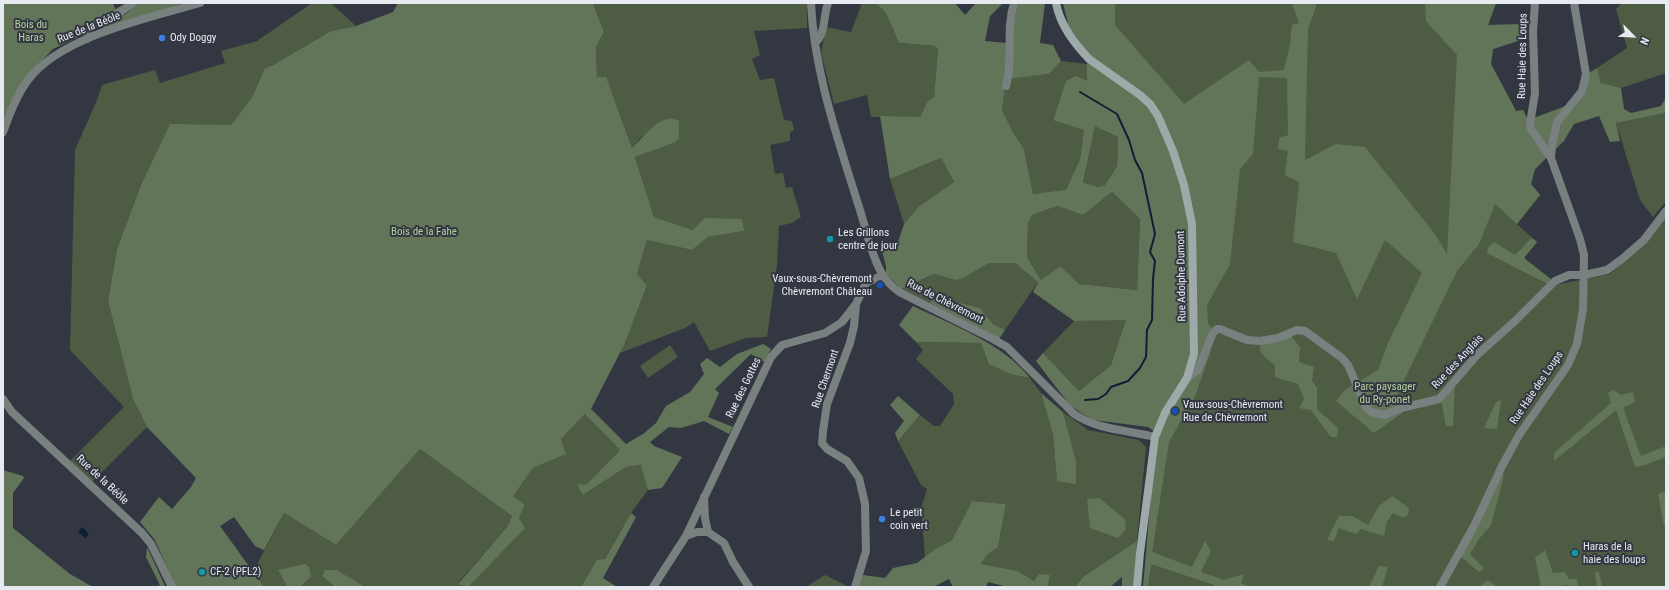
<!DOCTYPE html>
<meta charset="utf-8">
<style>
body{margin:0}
#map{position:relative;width:1669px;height:590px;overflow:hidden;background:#333742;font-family:"Roboto Condensed",sans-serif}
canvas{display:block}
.frame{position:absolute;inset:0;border:4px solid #e7eaf1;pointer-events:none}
.north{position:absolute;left:1613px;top:16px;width:40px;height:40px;-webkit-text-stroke:3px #333742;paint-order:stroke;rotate:114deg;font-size:11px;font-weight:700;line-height:16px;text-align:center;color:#e7eaf1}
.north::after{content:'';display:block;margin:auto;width:14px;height:18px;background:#e7eaf1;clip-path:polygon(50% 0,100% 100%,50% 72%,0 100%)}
</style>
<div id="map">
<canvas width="1669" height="590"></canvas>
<div class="frame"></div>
<div class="north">N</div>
</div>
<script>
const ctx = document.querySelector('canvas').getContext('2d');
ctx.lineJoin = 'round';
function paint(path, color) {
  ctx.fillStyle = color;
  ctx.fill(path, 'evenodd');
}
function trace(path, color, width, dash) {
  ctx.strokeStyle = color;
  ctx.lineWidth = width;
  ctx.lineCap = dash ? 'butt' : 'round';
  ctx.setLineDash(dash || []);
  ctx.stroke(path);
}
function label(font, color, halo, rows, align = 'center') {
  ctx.font = font + ' "Roboto Condensed",sans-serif';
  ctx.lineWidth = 4;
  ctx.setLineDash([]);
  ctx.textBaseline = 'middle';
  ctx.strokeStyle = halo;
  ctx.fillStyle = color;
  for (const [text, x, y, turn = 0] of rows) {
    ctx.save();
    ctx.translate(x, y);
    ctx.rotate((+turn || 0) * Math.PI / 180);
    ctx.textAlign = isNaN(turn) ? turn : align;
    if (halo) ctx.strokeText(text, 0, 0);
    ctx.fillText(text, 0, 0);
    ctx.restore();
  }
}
const green = new Path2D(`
 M312 3H331L356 26 331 31 273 65 265 68 252 97 231 125H170L141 185 117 249 108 301 133 399 147 427 92 482 69 462 124 407 70 350 75 150 97 100 102 85 155 70 160 83 225 63 221 51 257 41Z
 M593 3H807V28L754 31 760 55 752 59 760 80 774 78 784 120 792 121 794 130 790 132V141L770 145 775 174 783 173 786 188 792 187 801 217 792 223 779 226 777 264 767 337 746 338 710 351 694 322 685 328 620 353 647 287 637 274 647 240 692 250 708 237 744 231 693 230 654 217 635 157 674 143 642 136 632 148 606 78 597 77 596 47 604 32Z
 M862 3H876L886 13 899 43 935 46 938 49 934 98 927 102 920 117H871L867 95 834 104 821 53 826 27 851 32Z
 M1063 3H1496L1488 25 1527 24V38L1493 49 1491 64 1516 111 1523 110 1545 158 1535 169 1531 184 1540 195 1517 224 1537 242 1524 258 1555 285 1610 274 1626 260 1666 216V587H1144L1198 218 1087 65V82H1066L1053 119 1084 130 1080 159 1066 191 1033 194 1024 149 1013 132 1002 110 1006 78 1049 74 1061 61 1087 64V52L1069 27Z
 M1622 3H1666V73L1621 88 1601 84 1597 68 1627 48 1616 9Z
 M1666 113V201L1653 217 1640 200 1616 123Z
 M1095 125 1118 137 1117 166 1105 185 1098 187 1083 184Z
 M941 158 954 182 918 207 904 224 890 179Z
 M1112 192 1140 219 1137 290 1078 284 1060 266 1041 280 1027 257 1028 224 1032 215 1057 206 1083 215Z
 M989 263H1015L1038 282 1005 330 993 324 980 308 934 296 930 303 901 289 934 274 955 280 962 279Z
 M1127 319 1111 365 1079 391 1043 353 1074 321Z
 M916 342 981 343 1013 375 1030 378 1041 393 1053 435 1057 481 1076 461 1063 412 1088 430 1139 440 1146 447 1137 541 1084 576 1075 587H1048L1050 575 1034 581 1018 571 981 564 987 555 998 547 1006 504 972 501 952 540 935 549 925 557 921 508 927 489 921 485 898 441 920 415 934 426H940L954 404 953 394 916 359 923 350Z
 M670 345 678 357 648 378 640 366Z
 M585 414 620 450 586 485 583 495 626 467 642 465 648 490 631 513 605 559 597 561 581 587H364L362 585 337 570 322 576 335 587H300L311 577 278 570 287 587H264L253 572 284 513 336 545 420 449 512 516 507 527 458 583 468 587 519 518 525 505 512 497 533 468 565 454 561 439Z
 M825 575 849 587H806Z`);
const forest = new Path2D(`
 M3 3H113L115 9 126 3 115 11 87 23 83 26 80 36 53 49 24 79 3 121Z
 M138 3H183L103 31V26L127 13Z
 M398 3H593L604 32 596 47 597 77H606L632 148C644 137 661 111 679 121V138L674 143 635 157 654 217 693 230 705 218 742 219 744 231 708 237 692 250 647 240 637 274 647 286 624 345 591 409 626 444 643 434 656 423 666 406 690 392 704 374 700 364 707 358 720 367 737 354 763 344 771 349 764 362 751 354 715 389 719 393 708 417 733 427 729 434 704 421 681 428 669 427 650 442 654 446 682 457 662 488 648 490 641 465 626 467 583 495 577 484 586 485 620 450 585 414 561 439 566 454 533 468 513 496 525 505 519 518 525 528 468 587 458 584 507 527 512 516 420 449 336 545 284 513 264 550 255 546 234 517 220 526 264 587H175L155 540 140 522 159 497 172 509 191 487 196 478 147 427 133 399 108 301 117 249 141 185 170 124 231 125 252 97 265 68 273 65 331 31 356 26 393 12Z
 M876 3H955L965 15 976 3H1003L990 16 985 41 1006 43 1016 3H1045L1040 43 1053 45 1061 61 1049 74 1006 79 1002 110 1013 132 1024 149 1033 194 1066 190 1080 159 1084 130 1053 120 1066 81 1076 76 1087 81V52L1069 27 1063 3H1115V25L1184 104 1249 60 1259 72 1284 70 1290 44 1292 25 1299 23 1292 3H1315L1316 7 1308 29 1305 160 1336 144 1365 147 1435 234 1447 254 1457 55 1426 21 1425 3H1496L1488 25 1527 24V38L1493 49 1491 64 1516 111 1523 110 1528 120 1566 106 1583 90 1589 73 1597 68 1601 83 1621 88 1624 109 1631 113 1661 106 1666 98V113L1616 123 1620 141 1610 142 1599 116 1574 124 1564 141 1535 169 1531 184 1540 195 1517 224 1495 204 1479 244 1457 271 1393 403 1402 413 1374 433 1336 401 1345 390 1378 370 1388 343 1422 273 1385 240 1357 299 1336 253 1293 242 1299 182 1285 175 1288 151 1278 149 1279 138 1288 135 1287 78 1259 77 1253 154 1240 169 1230 264 1207 305 1208 323 1214 332 1210 354 1195 396 1169 442 1152 552 1192 567 1205 541 1211 551 1201 572 1224 580 1244 574 1241 583 1250 587H1215L1214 585 1151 564 1148 587H1143L1156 438 1158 434 1148 427 1094 420 1081 413 1069 404 1036 361 1043 353 1079 391 1111 365 1126 320 1074 321 1033 292 1038 282 1015 263H989L962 279 955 280 934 274 901 289 886 274V266L882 251 897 245 904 224 918 207 954 182 941 158 890 179 880 116 920 117 927 102 934 97 938 49 935 46 899 43 886 13ZM1095 126 1118 137 1117 166 1105 185 1098 187 1083 183ZM1112 192 1140 219 1137 290 1079 284 1060 266 1041 280 1027 257 1028 224 1032 215 1057 206 1083 215Z
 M1532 238 1537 242 1524 258 1551 279 1548 284 1487 253 1488 248 1494 242 1515 255Z
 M934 296 980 308 993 324 1005 330 999 339 930 303Z
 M913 306C950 324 1004 344 1030 378L1013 375 989 364 981 343 916 342 899 325Z
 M1286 330 1300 347 1299 362 1314 367 1312 381 1317 388V409L1338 428 1337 437H1331L1311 410 1299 408 1304 399 1298 384 1275 377V365L1267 359 1260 351 1261 339 1278 335Z
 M1455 386 1453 426H1446L1441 400Z
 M1613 390 1621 395 1633 392 1635 402 1623 408 1641 456 1666 446V457L1645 465 1635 467 1616 410 1554 461V453L1611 403 1608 393Z
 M1041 393 1063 412 1076 461V484L1057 481 1053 435Z
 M898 396 920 415 898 441 895 433 904 421 890 405Z
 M1501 400 1497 429 1484 428 1496 402Z
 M3 470 23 476 24 478 13 493V528L70 574 93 587H3Z
 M1500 474 1504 475 1491 525 1479 539 1470 554 1484 568 1479 572 1460 556Z
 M1664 492 1666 493V527L1664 526 1658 494Z
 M1392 496 1409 508 1408 515 1403 518 1393 513 1387 521 1384 536 1361 529 1356 534 1339 528 1334 541 1327 540 1339 516H1352L1368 525 1379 506Z
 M1099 498 1125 519 1126 529 1118 538 1090 528 1087 499Z
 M972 501 1006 504 998 547 987 555 981 564 1018 571 1034 581 1039 574 1050 575 1048 587H1008L988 582 986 587H953L949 579 933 587H857L863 575 885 578 893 568 917 563 935 549 952 540Z
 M631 513 636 517 603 578 617 587H581L597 560 605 559Z
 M1137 541 1134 587H1122V577L1110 587H1075L1084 576Z
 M147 547 164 584 165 587H157L160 585 146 557Z
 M1545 550 1553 573 1565 572 1569 579H1577L1578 587 1564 585 1560 587H1541L1535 558Z
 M305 564 309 567 311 577 300 587H287L278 570Z
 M1379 566 1388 567 1382 587H1369Z
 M325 570H337L362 585 364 587H335L322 576Z
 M1595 572H1599L1602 587H1597Z
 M1488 580 1497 587 1480 586Z`);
const water = new Path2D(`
 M82 527 89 534 85 538 78 532Z`);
const stream = new Path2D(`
 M1080 92 1117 114 1129 140 1135 160 1142 173 1155 234 1150 252 1155 261 1153 279 1152 320 1147 330 1146 357 1140 368 1128 381 1111 387 1106 394 1098 399 1085 400`);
const minor = new Path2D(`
 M811 3C814 72 838 139 858 204 866 227 870 253 882 274 887 282 893 288 901 293L993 339 1007 347 1074 414C1098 430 1127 430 1155 437
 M87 39 89 30 93 26 116 15 133 3
 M815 43C826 34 823 16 828 3
 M1006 86C1014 59 1005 31 1014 3
 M3 132C10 114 16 96 28 80 61 36 149 18 200 3
 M1551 158 1552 145 1557 122 1582 91 1586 74 1574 3
 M1187 378 1198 370 1213 333 1217 329H1220L1247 340 1260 341 1278 338 1297 330 1305 331 1342 358 1348 365 1366 407 1371 412 1385 415 1401 408 1439 399 1477 355 1515 321 1555 281 1569 275H1584L1607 270 1622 259 1644 240 1666 211
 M3 399 12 412 142 533 151 544 172 587
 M704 497 705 518 708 532 724 543 733 562 749 587
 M686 536 697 532H708
 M653 587 686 536 771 357 782 345 825 333 842 322 856 304 866 283 883 275
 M855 587 866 551 865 504 859 478 847 461 827 449 822 443 823 431 827 404 850 343 854 326 856 305
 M1440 587 1474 526 1502 466 1519 435 1568 365 1577 344 1583 309 1584 255 1580 239 1551 158 1531 129 1530 124 1535 93 1533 32 1535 3`);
const secondary = new Path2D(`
 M1056 3C1060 25 1074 43 1089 59L1140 95 1150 104 1158 116 1173 151 1184 185 1192 224 1194 354 1187 378 1165 413 1155 437 1140 553 1137 587`);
const markers = [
 [162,38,4,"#3f7fe0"],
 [830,239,4,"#0f9aa8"],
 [880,285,4,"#1a4fb4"],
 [1175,411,4,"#1a4fb4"],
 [882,519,4,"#3f7fe0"],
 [1575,553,4,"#0f9aa8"],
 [202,572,4,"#0f9aa8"]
];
const parkNames = [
 ["Bois du",31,25],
 ["Haras",31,38],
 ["Bois de la Fahe",424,232],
 ["Parc paysager",1385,387],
 ["du Ry-ponet",1385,400]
];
const streetNames = [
 ["Rue de la Béôle",89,28,-22],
 ["Rue Haie des Loups",1523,56,-89],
 ["Rue Adolphe Dumont",1182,276,-91],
 ["Rue de Chèvremont",945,302,27],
 ["Rue des Anglais",1458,362,-47],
 ["Rue Chermont",826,379,-71],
 ["Rue des Gottes",744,388,-64],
 ["Rue Haie des Loups",1537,388,-56],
 ["Rue de la Béôle",102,480,43]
];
const poiNames = [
 ["Ody Doggy",170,38],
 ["Les Grillons",838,233],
 ["centre de jour",838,246],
 ["Vaux-sous-Chèvremont",872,279,"right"],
 ["Chèvremont Château",872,292,"right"],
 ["Vaux-sous-Chèvremont",1183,405],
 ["Rue de Chèvremont",1183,418],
 ["Le petit",890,513],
 ["coin vert",890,526],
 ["Haras de la",1583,547],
 ["haie des loups",1583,560],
 ["CF-2 (PFL2)",210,572]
];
paint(green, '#4e5c44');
paint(forest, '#637558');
paint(water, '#0e1f35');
trace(stream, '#0e1f35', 2);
trace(minor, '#798180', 8);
trace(secondary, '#9eaaa9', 8);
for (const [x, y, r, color] of markers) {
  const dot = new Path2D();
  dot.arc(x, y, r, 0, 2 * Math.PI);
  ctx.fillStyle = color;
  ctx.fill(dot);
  trace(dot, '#333742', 1.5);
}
label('11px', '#b3d29d', '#333742', parkNames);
label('11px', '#e7eaf1', '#333742', streetNames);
label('11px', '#e7eaf1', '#333742', poiNames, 'left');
</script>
